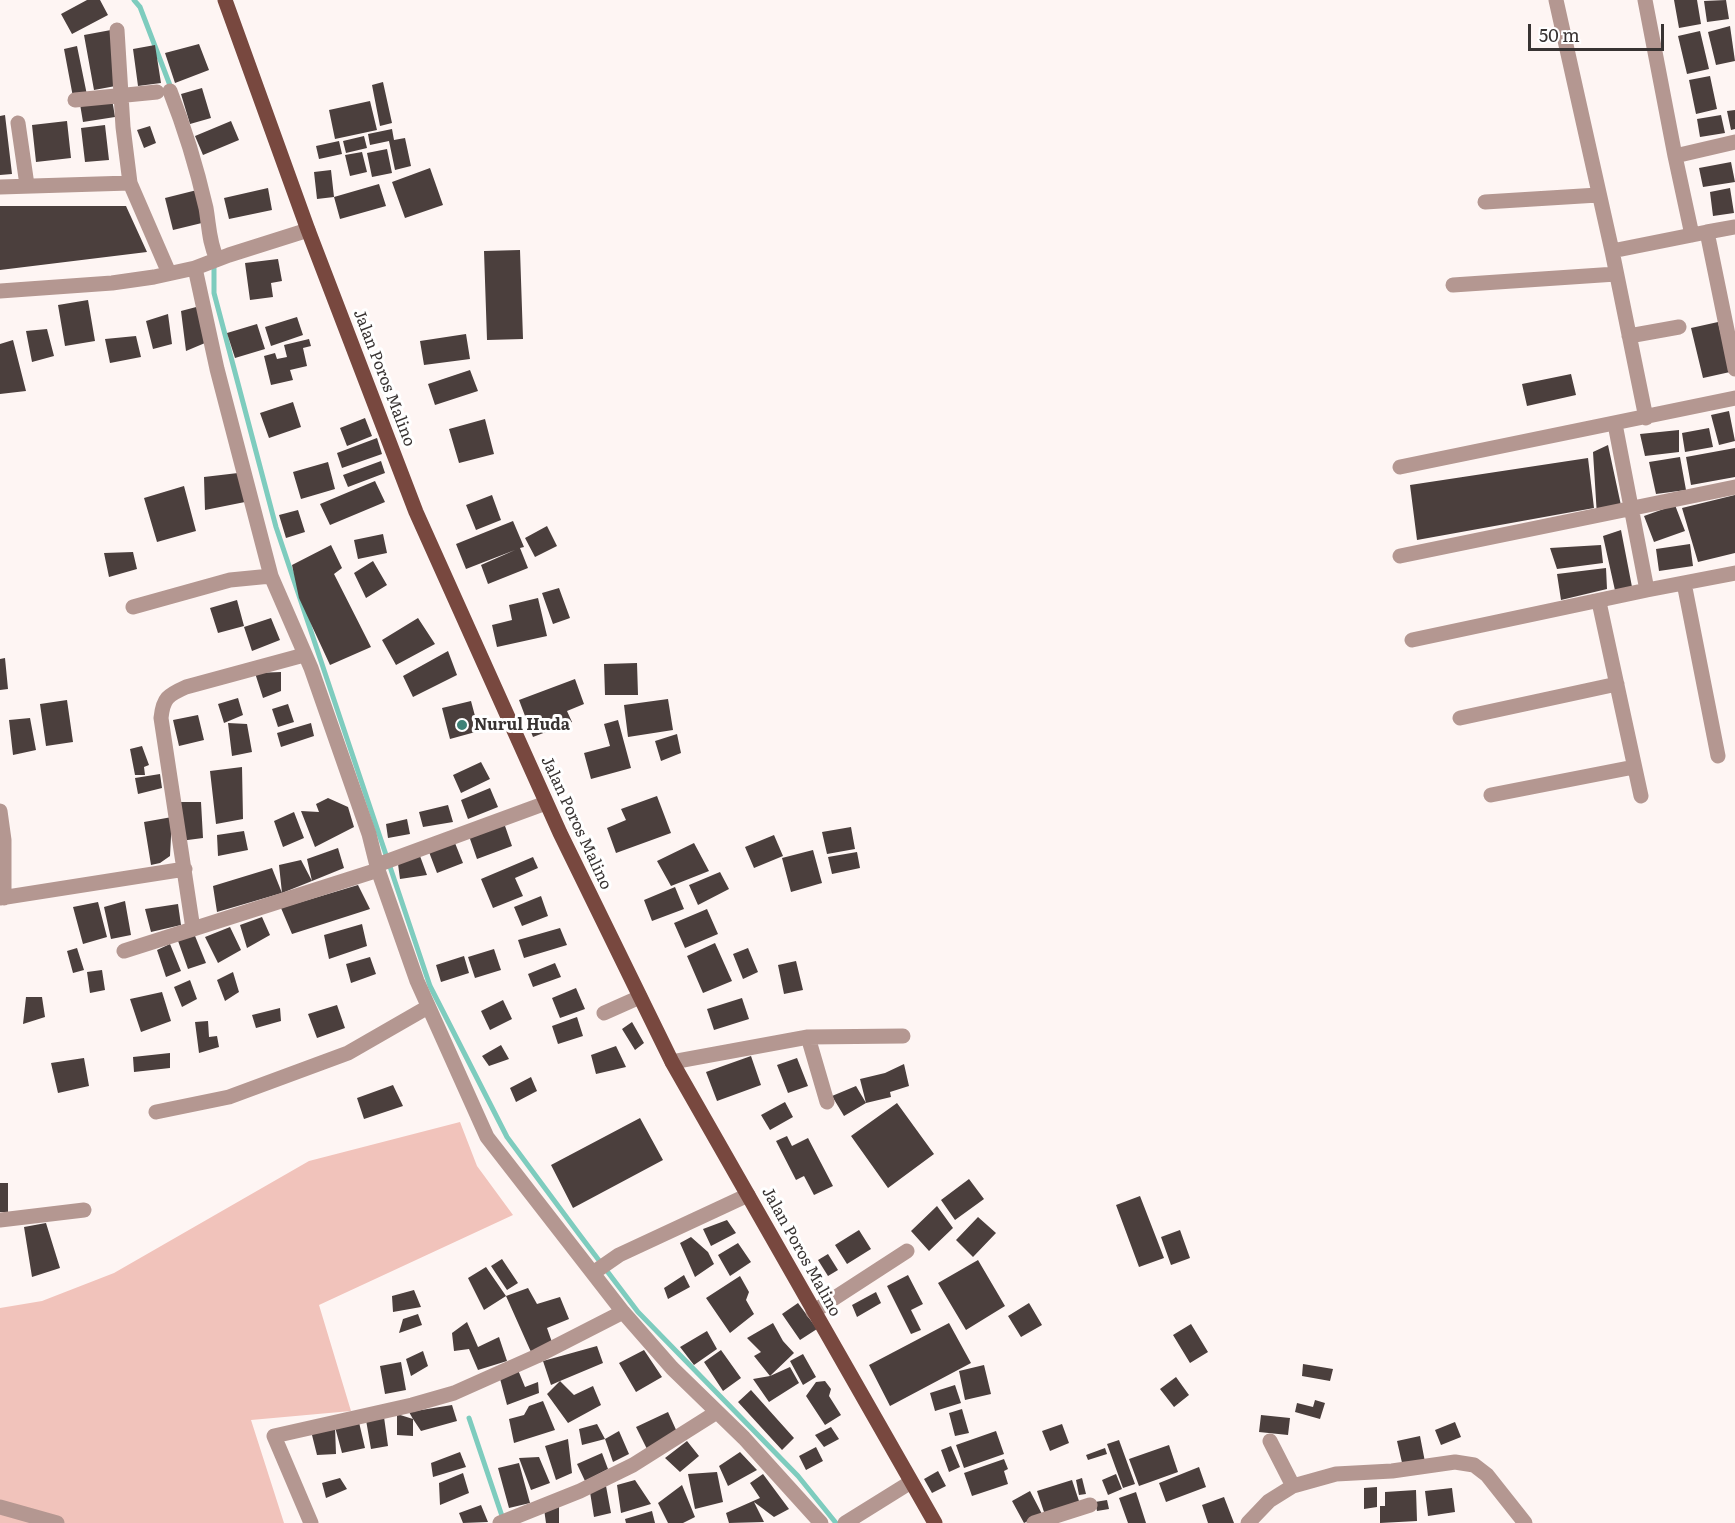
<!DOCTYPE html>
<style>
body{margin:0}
#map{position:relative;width:1735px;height:1523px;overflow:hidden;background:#fef5f3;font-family:Literata,serif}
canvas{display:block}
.scale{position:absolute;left:1528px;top:24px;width:136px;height:27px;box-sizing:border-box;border:3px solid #383332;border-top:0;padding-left:8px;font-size:18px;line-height:21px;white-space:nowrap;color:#383332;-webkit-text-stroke:4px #fff;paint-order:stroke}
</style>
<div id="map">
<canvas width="1735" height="1523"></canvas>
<div class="scale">50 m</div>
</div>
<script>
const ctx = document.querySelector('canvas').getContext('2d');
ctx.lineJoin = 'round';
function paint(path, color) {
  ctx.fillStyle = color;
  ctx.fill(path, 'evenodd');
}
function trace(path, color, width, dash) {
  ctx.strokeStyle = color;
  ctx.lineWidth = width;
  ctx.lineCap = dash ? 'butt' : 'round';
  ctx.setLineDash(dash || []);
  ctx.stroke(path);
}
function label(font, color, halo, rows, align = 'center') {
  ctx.font = font + ' Literata,serif';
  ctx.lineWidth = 6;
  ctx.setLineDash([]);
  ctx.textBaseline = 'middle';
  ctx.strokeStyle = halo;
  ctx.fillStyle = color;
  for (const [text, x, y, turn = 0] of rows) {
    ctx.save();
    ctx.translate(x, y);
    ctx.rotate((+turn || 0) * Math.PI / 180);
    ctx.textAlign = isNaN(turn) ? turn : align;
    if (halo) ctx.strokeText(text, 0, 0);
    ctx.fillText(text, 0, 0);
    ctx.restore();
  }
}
const green = new Path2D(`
 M460 1122 477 1166 513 1215 319 1305 351 1411 251 1420 284 1523H0V1308L42 1301 114 1273 309 1161Z`);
const stream = new Path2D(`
 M134 0 140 7 171 88
 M214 264V293L276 527 430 986 507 1137 579 1234 638 1312 798 1476 836 1523
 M469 1418 503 1519`);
const building = new Path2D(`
 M87 0H100L108 15 72 34 61 14Z
 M1674 0H1697L1701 24 1679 28Z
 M1726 0 1729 19 1707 22 1704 1Z
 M1730 26 1735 61 1716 65 1708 32Z
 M111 30 121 85 94 90 84 35Z
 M1700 31 1709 69 1687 74 1678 36Z
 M199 44 209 70 175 83 165 53Z
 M155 45 161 83 138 86 133 49Z
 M77 46 87 95 73 97 64 49Z
 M1710 76 1717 109 1696 114 1689 80Z
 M383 82 392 123 380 126 372 85Z
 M202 88 211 118 190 124 181 94Z
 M112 99 115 117 83 122 80 104Z
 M370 101 377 130 335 139 329 110Z
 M1735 110V129L1731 130 1727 111Z
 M5 115 12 174 0 175V116Z
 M1721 115 1725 133 1700 137 1697 119Z
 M67 121 71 158 36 162 32 125Z
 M231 121 239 140 203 155 195 136Z
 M105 125 109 160 85 162 81 128Z
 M150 126 156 143 144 148 137 130Z
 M392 129 394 140 405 138 411 166 395 170 389 141 370 145 368 134Z
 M364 136 367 148 346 153 343 141Z
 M339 141 342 154 319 159 316 146Z
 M387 149 392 173 372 177 367 153Z
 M362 152 367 172 350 176 345 155Z
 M1731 162 1735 182 1703 187 1699 168Z
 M430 168 443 205 405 218 392 182Z
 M331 170 334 197 317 199 314 172Z
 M379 184 386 206 340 219 334 197Z
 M268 188 272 210 229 219 224 198Z
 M1730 188 1734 213 1713 216 1710 192Z
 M197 190 206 222 173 230 165 198Z
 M0 206H126L147 252 0 270Z
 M520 250 523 339 487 340 484 251Z
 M278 259 282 281 271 283 273 297 250 300 245 263Z
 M88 300 95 341 65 346 58 305Z
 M200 306 205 343 186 351 181 311Z
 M168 314 172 344 153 349 146 321Z
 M297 317 303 335 271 346 265 327Z
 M1718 322 1730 372 1703 378 1691 328Z
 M257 324 265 349 235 358 227 333Z
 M47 329 54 356 32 362 26 331Z
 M466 334 470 359 424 365 420 341Z
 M136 336 141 357 110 363 105 339Z
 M309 339 311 346 303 348 307 366 290 370 293 380 271 385 264 356 275 353 277 359 287 357 284 345Z
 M13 340 26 391 0 394V344Z
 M470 370 478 391 435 405 428 384Z
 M1571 374 1576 395 1527 406 1522 384Z
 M293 402 301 427 269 438 260 413Z
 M1729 411 1735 441 1719 445 1711 415Z
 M365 418 372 436 347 446 340 428Z
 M485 419 494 454 459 463 449 429Z
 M1709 428 1713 447 1685 452 1682 433Z
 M1679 430V452L1645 456 1640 434Z
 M377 438 382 454 342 468 337 453Z
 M1608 445 1622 510 1597 516 1593 452Z
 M1735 448V477L1691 485 1686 457Z
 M1680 457 1686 490 1656 494 1649 462Z
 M1588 458 1594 508 1417 540 1410 485Z
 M381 461 385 473 348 487 343 475Z
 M328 462 335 489 301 499 293 472Z
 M238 473 245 502 205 510 204 477Z
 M375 481 385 502 330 525 320 504Z
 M184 486 196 531 157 542 144 498Z
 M492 495 501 520 476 530 466 505Z
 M1735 495V553L1698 562 1682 508Z
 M1675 505 1685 531 1654 542 1644 516Z
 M298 510 305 532 286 538 279 515Z
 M513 521 524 547 520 548 528 568 488 584 481 565 515 550 466 569 456 544Z
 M547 526 557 546 535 557 525 538Z
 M1621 530 1633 592 1616 595 1603 536Z
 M383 534 387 553 358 559 354 540Z
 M1690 544 1693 566 1659 571 1656 549Z
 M331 545 342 568 334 574 371 647 330 665 299 598 292 565Z
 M1601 545 1603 563 1557 569 1550 548Z
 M133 552 137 569 109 577 104 553Z
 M373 561 387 585 366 598 354 573Z
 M1606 568 1607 589 1561 600 1557 574Z
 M559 588 570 618 553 624 542 593Z
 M538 598 547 636 497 647 492 625 512 620 509 605Z
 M237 600 244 626 218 633 210 608Z
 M271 618 280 640 252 651 244 627Z
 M418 618 435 644 396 665 382 640Z
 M448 651 457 675 413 697 403 676Z
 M5 658 8 689 0 690V659Z
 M637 663 638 695H605L604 664Z
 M281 672V691L263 698 255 673Z
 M575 679 584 704 567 711 572 722 533 737 519 700Z
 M238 698 243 715 224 723 218 704Z
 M668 699 673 730 628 737 624 705Z
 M67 700 73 742 46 746 40 704Z
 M471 701 479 731 450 739 442 708Z
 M288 704 294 722 278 727 272 709Z
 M198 715 204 740 179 746 173 720Z
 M30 718 36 750 13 755 9 720Z
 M618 720 631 768 591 779 584 753 610 746 604 724Z
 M228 723 247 724 252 752 232 756Z
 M311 723 314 736 281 747 277 733Z
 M677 734 681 753 661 761 655 741Z
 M142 746 149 765 144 767 145 775H135L130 749Z
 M481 762 490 779 461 793 453 775Z
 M242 767 243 819 216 824 210 771Z
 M160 774 162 788 138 794 135 778Z
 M490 788 498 807 468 819 461 800Z
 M657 796 671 833 616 853 607 828 626 820 621 809Z
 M328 798 348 807 354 827 315 847 301 811 319 812 316 804Z
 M179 802H201L203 838 180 841Z
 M448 805 453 822 423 827 419 812Z
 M294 812 304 838 283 847 274 821Z
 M172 817 170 856 160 863 151 865 144 822Z
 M407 819 410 834 388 838 386 824Z
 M504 823 512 846 477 859 469 836Z
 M851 827 855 849 827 854 822 832Z
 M244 831 248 850 218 856 217 835Z
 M774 835 783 856 754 868 745 847Z
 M455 843 463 863 437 873 429 852Z
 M694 843 709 871 671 886 657 861Z
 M338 848 344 868 312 881 307 859Z
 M813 850 822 883 791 892 782 858Z
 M857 852 860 868 832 874 828 857Z
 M420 856 427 875 400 879 398 864Z
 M533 857 538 868 515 878 523 896 493 908 481 879Z
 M301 860 312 881 282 893 217 912 213 886 272 868 282 893 279 865Z
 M720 872 729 889 698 905 689 885Z
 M358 885 370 909 292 934 281 908Z
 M675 887 684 909 652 921 644 900Z
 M541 896 548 916 522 926 514 907Z
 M125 901 131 935 111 939 104 907Z
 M98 902 107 937 83 944 73 907Z
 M178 904 181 925 151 932 145 909Z
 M707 909 718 934 685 948 674 923Z
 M262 917 270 935 247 948 240 925Z
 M362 924 367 946 329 959 324 935Z
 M230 927 241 950 218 963 205 937Z
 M560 928 567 945 524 958 518 940Z
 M193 931 206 963 188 969 177 938Z
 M715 943 732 981 703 993 687 956Z
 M170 944 181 971 166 977 157 950Z
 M77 948 84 970 73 973 67 951Z
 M748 948 758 972 743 979 733 954Z
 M494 949 501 970 475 978 468 957Z
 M464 956 469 973 441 982 436 965Z
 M370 957 376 974 351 983 346 964Z
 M796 961 803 990 784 994 778 965Z
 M555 963 561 977 533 987 528 974Z
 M102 970 105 990 90 993 87 972Z
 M233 972 239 992 225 1001 217 980Z
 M190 980 197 999 182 1007 174 987Z
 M576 988 585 1009 560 1018 552 998Z
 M162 992 171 1021 141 1032 130 999Z
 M26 997H42L45 1017 23 1024Z
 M742 998 749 1019 714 1030 707 1009Z
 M503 1000 512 1019 490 1030 481 1011Z
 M337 1005 345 1028 317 1038 308 1014Z
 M280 1008 281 1021 256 1028 252 1015Z
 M577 1017 583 1036 558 1044 552 1026Z
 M208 1021 209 1037 217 1036 219 1047 199 1053 195 1022Z
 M632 1022 644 1043 635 1050 622 1029Z
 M501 1045 509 1059 489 1066 482 1056Z
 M616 1046 626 1067 596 1074 591 1055Z
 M170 1053V1068L134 1072 133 1057Z
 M751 1056 761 1085 717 1101 706 1072Z
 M84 1058 89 1086 58 1093 51 1063Z
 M797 1058 808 1086 788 1093 777 1065Z
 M904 1064 909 1086 890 1092 891 1097 866 1103 844 1116 832 1096 856 1086 866 1103 860 1079 885 1073Z
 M531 1077 537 1091 516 1102 510 1088Z
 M393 1085 403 1106 364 1119 357 1098Z
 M785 1102 793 1117 770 1130 761 1115Z
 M897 1103 934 1154 888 1188 851 1136Z
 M640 1118 663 1160 573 1208 551 1165Z
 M787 1136 792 1146 808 1138 833 1186 814 1195 804 1176 796 1180 776 1141Z
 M969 1179 984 1199 955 1220 941 1200Z
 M0 1183H8V1212H0Z
 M1140 1196 1164 1258 1139 1267 1116 1205Z
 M937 1206 953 1228 929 1251 911 1231Z
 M978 1217 996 1233 973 1257 956 1240Z
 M727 1220 736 1233 711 1246 703 1229Z
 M46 1223 60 1268 32 1277 24 1227Z
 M859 1230 871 1249 847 1264 835 1245Z
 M1180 1230 1190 1258 1171 1265 1161 1237Z
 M691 1237 708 1252 714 1264 695 1277 680 1243Z
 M738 1243 751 1262 730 1276 718 1255Z
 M828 1254 838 1270 828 1276 818 1260Z
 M502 1259 518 1283 507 1290 491 1266Z
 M978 1260 1005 1306 966 1330 938 1283Z
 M486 1267 506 1296 528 1288 537 1304 560 1297 569 1319 547 1328 553 1345 531 1352 506 1296 484 1310 468 1278Z
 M684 1275 690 1287 668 1299 664 1288Z
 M908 1275 923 1304 911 1310 921 1330 911 1334 887 1286Z
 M740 1276 749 1292 746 1300 754 1314 730 1333 706 1298Z
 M414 1290 421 1307 393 1312 392 1296Z
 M876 1292 881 1303 857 1317 852 1305Z
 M798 1303 817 1329 800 1340 782 1314Z
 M1029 1303 1042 1325 1021 1337 1008 1316Z
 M418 1314 422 1325 399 1333 403 1319Z
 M467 1322 478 1347 499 1337 507 1361 478 1370 469 1349 454 1351 452 1333Z
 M773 1323 783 1341 794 1353 770 1376 790 1367 799 1383 769 1402 753 1379 770 1376 754 1356 761 1352 747 1338Z
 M949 1323 971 1363 890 1406 869 1365Z
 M1191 1324 1208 1352 1190 1363 1173 1335Z
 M707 1331 717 1349 694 1365 680 1347Z
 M597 1346 603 1363 560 1381 574 1395 593 1386 601 1405 568 1423 547 1394 560 1381 551 1385 543 1361Z
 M644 1350 662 1377 636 1392 619 1363Z
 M721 1350 741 1378 723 1391 704 1362Z
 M423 1351 428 1366 411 1376 406 1359Z
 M803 1354 816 1377 803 1385 790 1361Z
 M401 1362 406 1390 385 1394 380 1366Z
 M1303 1364 1333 1369 1330 1381 1302 1376Z
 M984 1365 991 1394 965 1400 959 1371Z
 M518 1370 525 1387 538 1382 539 1393 507 1405 499 1375Z
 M1176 1377 1189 1395 1174 1407 1160 1389Z
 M825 1381 831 1389 829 1396 841 1415 825 1425 806 1396 816 1382Z
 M955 1385 961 1403 935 1411 930 1393Z
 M751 1390 794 1438 782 1450 738 1402Z
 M1315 1400 1325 1403 1320 1419 1295 1412 1297 1403 1313 1407Z
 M543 1401 555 1430 514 1443 509 1419 524 1415 529 1406Z
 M452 1405 457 1421 421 1431 413 1419V1436L397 1435V1414L413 1419 409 1412Z
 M962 1409 969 1433 955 1436 949 1413Z
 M668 1412 677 1432 647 1449 636 1427Z
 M1261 1415 1290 1418 1288 1435 1259 1432Z
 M384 1417 388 1446 371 1449 366 1420Z
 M358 1418 365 1448 342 1453 335 1427 336 1454 317 1455 311 1431Z
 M1455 1422 1461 1437 1441 1445 1435 1430Z
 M597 1424 605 1439 619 1431 629 1454 613 1462 605 1439 582 1445 579 1429Z
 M1062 1424 1069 1443 1050 1451 1042 1431Z
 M831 1427 839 1439 824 1447 815 1435Z
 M996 1431 1004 1454 964 1468 956 1445Z
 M1420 1436 1425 1462 1403 1467 1397 1441Z
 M568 1439 572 1473 556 1480 545 1446Z
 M1119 1440 1135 1484 1123 1488 1107 1444Z
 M687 1441 699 1456 680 1472 665 1458Z
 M1169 1445 1178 1472 1139 1486 1129 1459Z
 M951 1446 960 1467 949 1472 941 1450Z
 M816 1447 823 1461 806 1470 799 1456Z
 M1105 1448 1107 1454 1088 1460 1086 1455Z
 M460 1452 466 1467 433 1477 431 1463Z
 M740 1452 757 1470 728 1486 719 1466Z
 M602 1453 608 1469 585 1481 577 1464Z
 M539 1457 550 1483 531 1490 519 1458Z
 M1004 1459 1008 1469 1004 1471 1008 1484 972 1496 964 1473Z
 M519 1463 530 1503 509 1508 498 1468Z
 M1199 1467 1206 1487 1166 1502 1159 1483Z
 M938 1471 946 1486 932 1493 924 1479Z
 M717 1472 723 1502 695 1509 688 1474Z
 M463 1473 469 1493 440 1505 439 1483Z
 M763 1474 789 1509 774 1517 754 1502 764 1522 729 1523 726 1513 760 1498 750 1483Z
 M1116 1474 1122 1489 1108 1495 1102 1480Z
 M340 1478 347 1489 326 1498 322 1483Z
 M1082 1478 1086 1494 1079 1495 1076 1480Z
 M635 1480 651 1504 621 1513 617 1485Z
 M1072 1480 1080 1504 1045 1515 1037 1491Z
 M682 1485 695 1517 683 1523H668L658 1503Z
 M606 1486 611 1513 594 1517 590 1492Z
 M1377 1487V1507L1364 1509V1488Z
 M1452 1488 1455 1512 1428 1516 1425 1491Z
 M1416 1490 1417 1521 1380 1523V1506H1385V1492Z
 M1030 1491 1042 1514 1024 1523 1012 1501Z
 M1136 1492 1146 1523H1128L1119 1498Z
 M1224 1497 1234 1523H1208L1202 1505Z
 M1107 1500 1109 1509 1097 1511 1095 1502Z
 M559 1504V1523H546L544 1509Z
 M481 1505 488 1522 463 1523 459 1513Z
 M652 1511 655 1523H626L625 1519Z`);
const minor = new Path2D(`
 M1556 0 1612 251
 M1645 0 1675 156 1735 142
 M117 30 123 127 130 183
 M170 91C185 129 197 169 206 208 209 225 209 243 217 259
 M75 100 157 92
 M18 123 27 185
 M1675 156 1692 235
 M0 187 130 183 169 273
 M1485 202 1598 195
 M1735 227 1707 232 1735 369
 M195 268 217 369 271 576 311 668 369 834 378 870 417 981 487 1137 623 1312 672 1368 744 1438 821 1523
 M1453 285 1616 274
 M0 291 112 283 154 277 195 268 229 255 308 230
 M1629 336 1679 327
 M1646 418 1612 251 1707 232
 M1615 424 1647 590 1735 573
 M1400 467 1735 398
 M1400 556 1735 487
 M1684 583 1718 756
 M1599 602 1641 796
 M133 607 230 580 271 576
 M1412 640 1647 590
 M1460 718 1617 684
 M1491 795 1634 767
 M0 811 4 840V898
 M377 865 546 803
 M0 898 185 869
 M193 929 161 718C163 698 168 695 186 687L304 655
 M124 951 378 870
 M604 1013 640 997
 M808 1037 827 1102
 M672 1062 808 1037 903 1036
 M156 1112 229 1097 348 1053 428 1007
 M0 1220 84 1210
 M593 1273 619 1255 748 1195
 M813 1312 907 1251
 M1270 1441 1293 1486
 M0 1507 57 1523
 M311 1523 274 1436 412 1405 454 1393 537 1356 623 1312
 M500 1523 580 1491 633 1465 717 1412
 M845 1523 911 1482
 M1034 1523 1090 1505
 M1248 1523 1269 1501 1293 1486 1336 1474 1392 1471 1455 1462 1474 1465 1487 1475 1525 1523`);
const primary = new Path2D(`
 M225 0 308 230 416 512 560 833 672 1062 935 1523`);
const markers = [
 [462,725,6,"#3e8277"]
];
const streetNames = [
 ["Jalan Poros Malino",384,378,69],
 ["Jalan Poros Malino",576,823,65],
 ["Jalan Poros Malino",801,1252,61]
];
const poiNames = [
 ["Nurul Huda",474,725]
];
paint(green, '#f1c3bb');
trace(stream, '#7eccbe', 5);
paint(building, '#4b3f3d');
trace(minor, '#b49791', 15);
trace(primary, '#78483f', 15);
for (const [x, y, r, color] of markers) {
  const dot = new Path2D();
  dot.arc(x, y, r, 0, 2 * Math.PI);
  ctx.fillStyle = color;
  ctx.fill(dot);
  trace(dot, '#fff', 2);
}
label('16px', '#383332', '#fff', streetNames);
label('bold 16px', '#383332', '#fff', poiNames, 'left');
</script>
